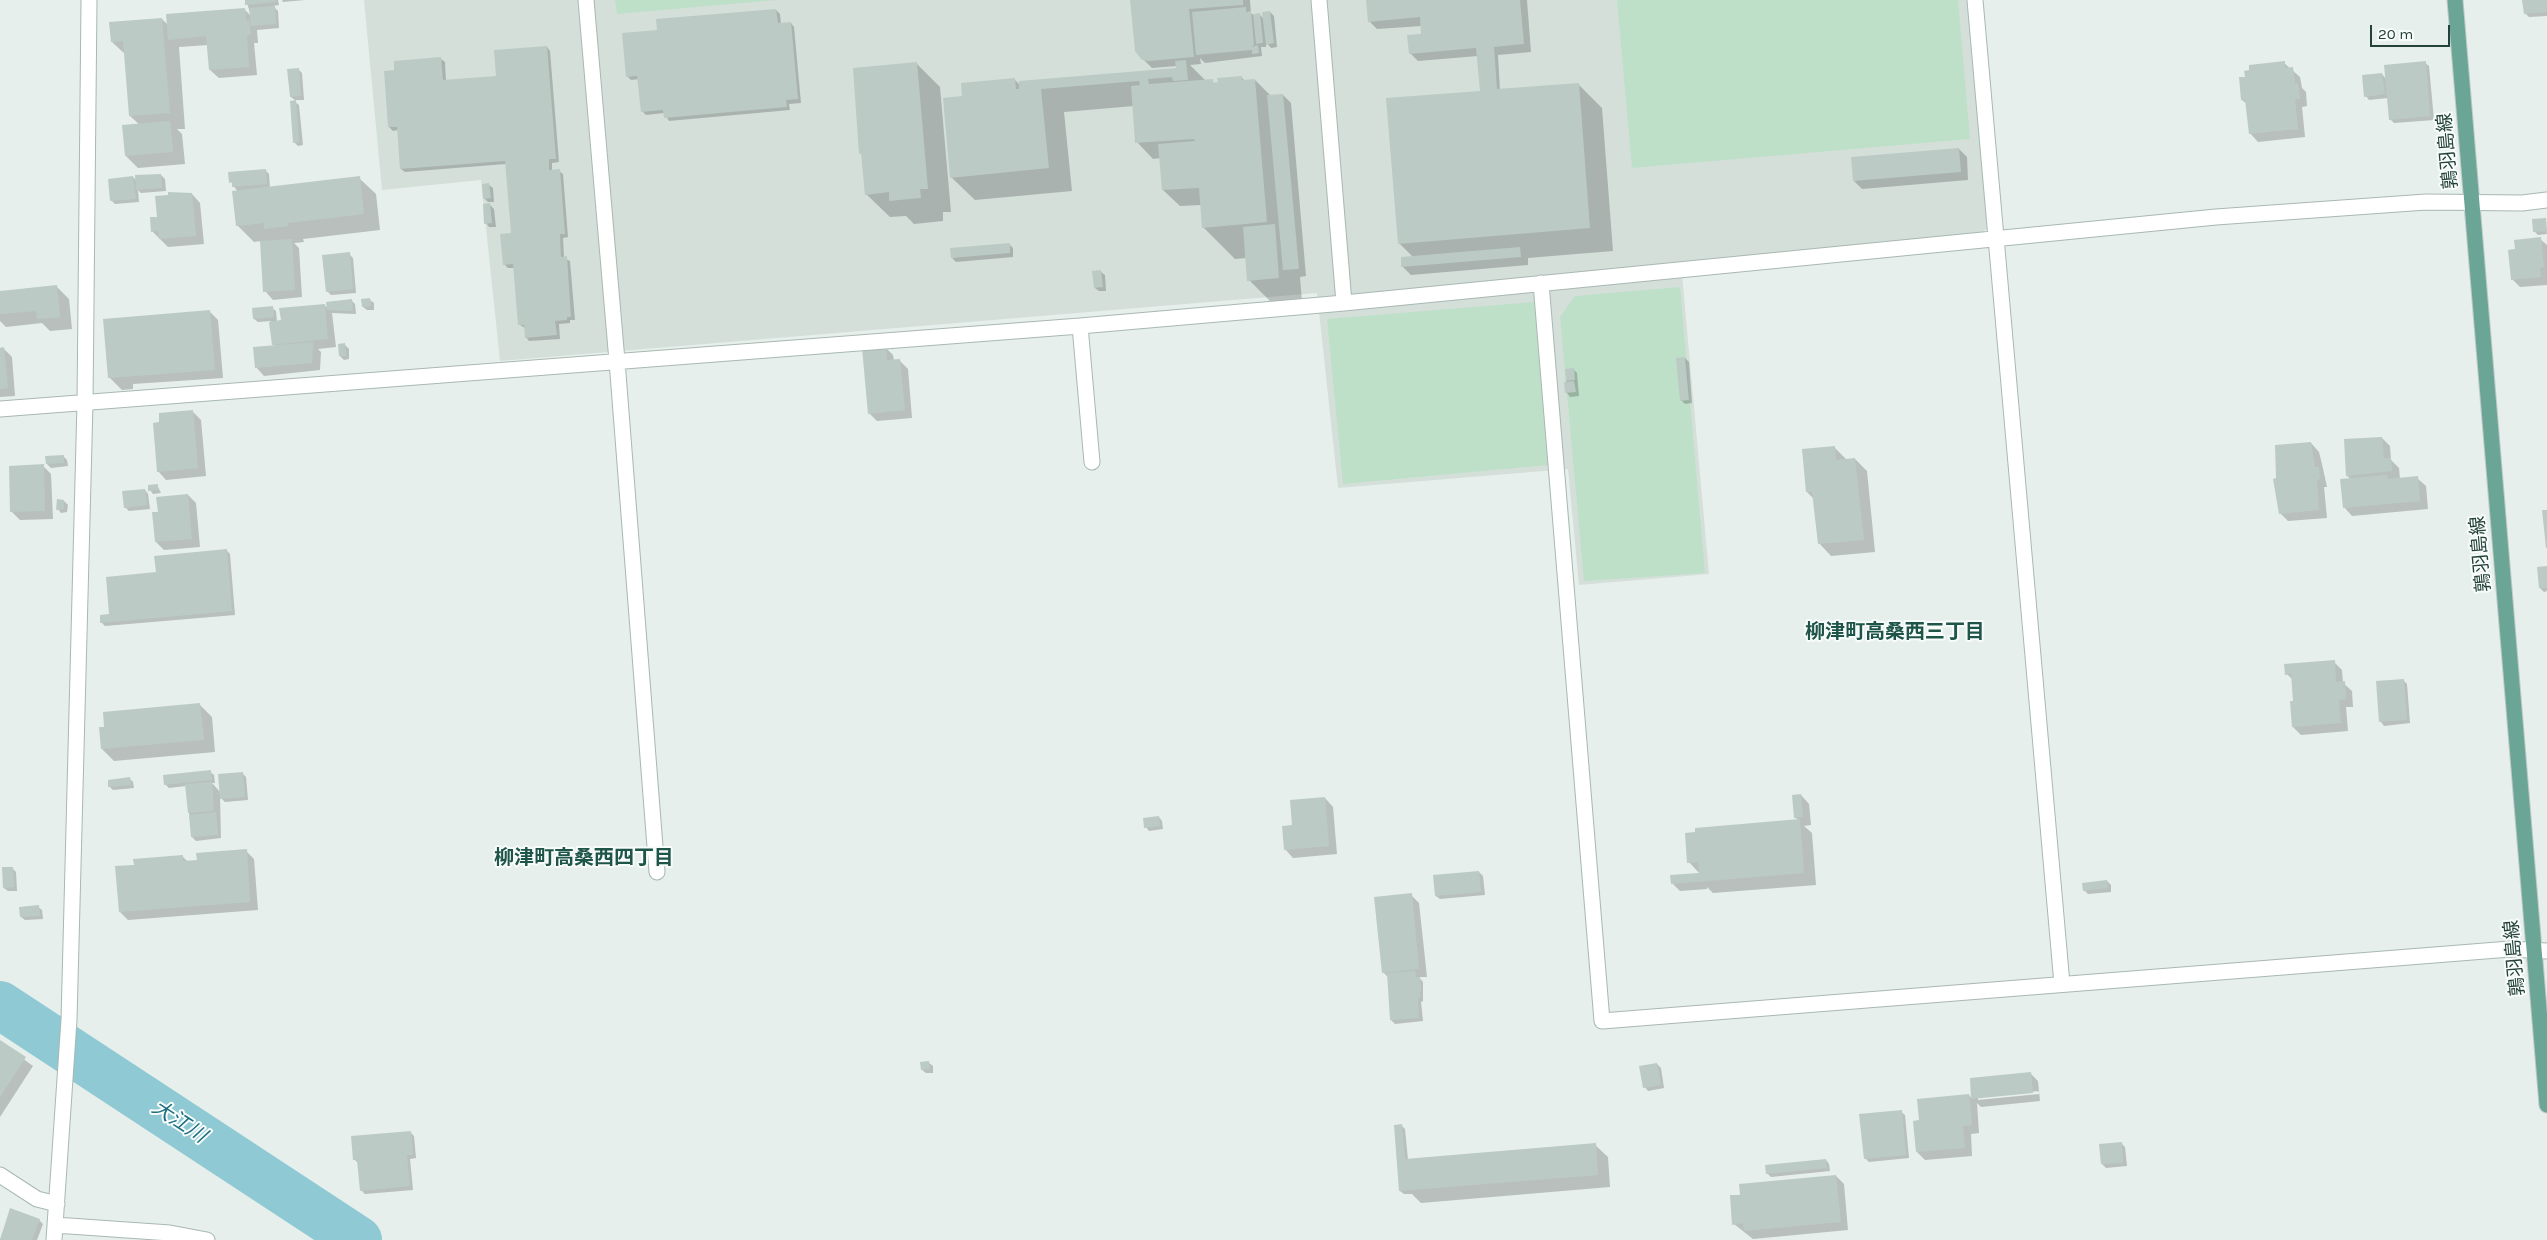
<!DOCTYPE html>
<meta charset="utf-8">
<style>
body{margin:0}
#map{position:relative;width:2547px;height:1240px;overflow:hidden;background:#e6efeb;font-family:Karla,sans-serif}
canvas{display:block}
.scale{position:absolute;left:2370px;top:25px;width:80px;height:22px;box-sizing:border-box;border:2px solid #24423a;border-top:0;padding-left:6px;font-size:15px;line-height:18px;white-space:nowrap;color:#24423a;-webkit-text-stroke:4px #f7fbf9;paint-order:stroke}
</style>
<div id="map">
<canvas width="2547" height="1240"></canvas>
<div class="scale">20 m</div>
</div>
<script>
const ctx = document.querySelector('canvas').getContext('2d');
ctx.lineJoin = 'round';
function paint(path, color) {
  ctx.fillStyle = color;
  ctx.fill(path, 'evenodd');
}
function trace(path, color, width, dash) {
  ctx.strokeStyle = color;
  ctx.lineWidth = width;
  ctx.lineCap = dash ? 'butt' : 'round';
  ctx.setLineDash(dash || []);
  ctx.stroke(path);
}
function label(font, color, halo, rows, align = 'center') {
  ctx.font = font + ' Karla,"Noto Sans JP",sans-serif';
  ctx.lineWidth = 4;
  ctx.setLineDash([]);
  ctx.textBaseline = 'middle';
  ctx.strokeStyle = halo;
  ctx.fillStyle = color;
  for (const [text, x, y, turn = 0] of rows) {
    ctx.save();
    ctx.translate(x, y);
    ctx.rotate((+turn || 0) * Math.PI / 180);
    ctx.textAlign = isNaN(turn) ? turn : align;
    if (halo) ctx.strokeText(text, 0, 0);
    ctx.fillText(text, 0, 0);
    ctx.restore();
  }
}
const built = new Path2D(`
 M364 0H1972L1995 224 1978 234 1681 263 1709 574 1579 585 1568 469 1338 488 1317 293 500 361 481 180 382 190Z`);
const green = new Path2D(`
 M615 0H777L617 14Z
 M1617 0H1958L1970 139 1632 168Z
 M1680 287 1705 573 1584 581 1560 317 1575 296Z
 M1534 302 1548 465 1343 484 1327 319Z`);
const shadow = new Path2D(`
 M246 0H278L279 5 273 6 278 11 279 28 257 30 258 43H254L257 75 219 78 210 70 208 45 179 47 185 129H177L182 134 185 164 138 168 126 156 140 125 130 116 126 55 112 42 162 19 168 25 244 9 251 16Z
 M282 0H305L283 2Z
 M1132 0H1250L1251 13 1253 15H1260L1265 20 1270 12 1274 16 1277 47 1271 48 1266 42V47H1261L1262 56 1205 63 1200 58 1201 64 1190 65 1206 81H1212L1215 84 1241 77 1245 81 1255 80 1271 96 1283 95 1291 103 1306 276 1300 277 1302 301 1272 303 1249 280 1247 258 1235 259 1203 227 1201 205 1180 206 1163 190 1161 158 1153 159 1137 142 1134 106 1064 112 1072 191 975 200 951 177 963 97 1015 80 1020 85 1177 69V66L1152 68 1143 59Z
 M1367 0H1527L1531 52 1498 55 1500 91 1578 84 1602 108 1613 251 1528 258V265L1411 275 1402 266 1413 257 1399 243 1483 92 1478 56 1418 61 1410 53 1423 35 1422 26 1377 29 1369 21Z
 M2524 0H2547V16L2529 17 2525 13Z
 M776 10 780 14 781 24 791 23 794 27 801 103 789 104 790 110 669 121 664 113 646 115 642 111 639 79 631 80 627 76 658 31Z
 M547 47 550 51 559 162 552 163V171H559L563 174 568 237 563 238 564 258 570 261 575 320H570V323L559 324 560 339 529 341 526 337 525 328 520 325 515 268H508L504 264 512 234 506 164 405 172 401 169 398 130 393 131 389 127 441 59 445 62 446 81 497 77Z
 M2284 63 2300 77 2302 88 2306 92 2307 106 2302 107 2305 137 2258 142 2250 133 2247 104 2242 100 2246 78Z
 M2425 63 2429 66 2434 120 2394 123 2390 119 2388 98 2369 100 2366 96 2382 74 2386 79Z
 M917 64 940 87 951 212H943V221L914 224 906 216 890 217 866 194 862 155 860 153Z
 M298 69 302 73 304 100H295L291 97Z
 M295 102 299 105 303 145 298 146 294 142Z
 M1959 149 1967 157 1968 180 1862 189 1854 181Z
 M265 170 269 174 270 188 359 178 376 194 380 230 303 239 304 242 294 243 299 248 302 297 273 300 265 291 261 241 254 242 238 226V192L231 182Z
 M161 175 165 179 166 191 141 193 138 190 139 202 115 204 112 201 133 177 137 181Z
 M489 185 493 188 494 202H488L484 198Z
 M192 194 200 203 204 244 168 247 152 231 158 218Z
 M490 205 494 209 496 227H489L486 223Z
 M2545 219 2547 234 2538 235 2534 231Z
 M2540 239 2547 245V285L2520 287 2512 279 2516 250Z
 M1009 244 1013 248V257L956 262 952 258Z
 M349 254 353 258 356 293 331 295 327 291Z
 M1101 272 1105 275 1106 291H1099L1095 288Z
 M56 286 69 299 72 329 50 331 42 323 6 327 0 321V292Z
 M351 300 355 304 356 314 332 313 336 347 318 349 321 352 320 370 264 376 256 367 275 347 273 344 271 321 258 322 254 319 272 308 276 311 277 322 324 305 328 308Z
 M370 300 374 303V310H367L363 307Z
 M210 312 218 320 223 378 133 384V389L122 390 109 377Z
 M345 345 349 349V359L344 360 340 356Z
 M885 347 893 355 894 361H900L908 369 912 418 877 421 869 413Z
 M0 349H4L12 357 15 396 0 397Z
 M1685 358 1689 362 1692 403 1685 404 1681 400Z
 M1573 369 1577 373 1579 396 1570 397 1567 393 1566 370Z
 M193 412 201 420 206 476 166 480 158 471Z
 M2382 438 2390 446 2391 460 2399 468 2400 479 2417 478 2426 486 2428 509 2352 516 2344 507 2351 479 2347 476Z
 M2311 443 2319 452 2322 464 2327 487H2324L2327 518 2288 521 2280 513Z
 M1834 447 1847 460 1855 459 1867 471 1875 552 1831 556 1819 543 1814 499 1807 492Z
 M63 456 67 460 68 466 51 468 47 464Z
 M43 466 51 474 53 519 20 520 12 512Z
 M157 485 161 493 153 494 150 490Z
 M145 490 148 494 150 509 129 511 125 507Z
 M188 495 196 503 200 547 164 550 156 542 159 513Z
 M64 501 68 505 67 512 61 513 58 509Z
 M226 550 230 554 235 615 105 626 101 622 157 573Z
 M2547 567V591L2544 592 2540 588Z
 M2334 662 2342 670 2343 683 2352 691 2353 707H2346L2348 731 2301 735 2293 727V680L2287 674Z
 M2403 680 2407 684 2410 723 2384 726 2381 722Z
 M200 705 212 717 215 752 114 761 102 749Z
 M210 772 214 775 215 783H212L221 793 242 773 246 777 248 800 225 802 220 797 221 838 196 841 192 837 186 786 169 788 165 784Z
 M130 779 133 782 134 788 113 790 109 786Z
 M1801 795 1809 804 1811 825 1804 826 1812 833 1816 885 1713 893 1707 887V889L1680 891 1672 883 1700 874 1689 862 1798 820 1795 817Z
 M1325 798 1333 807 1337 854 1293 858 1285 849 1294 826Z
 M1159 817 1162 821 1163 829 1149 831 1146 827Z
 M246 851 254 859 258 910 128 920 120 912 182 856 188 862Z
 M12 868 16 872 17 891H8L4 888Z
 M1479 872 1483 876 1485 895 1440 899 1436 896Z
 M2107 881 2111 885V892L2088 894 2084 890Z
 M1411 895 1419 903 1427 977H1419L1423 982V1001L1421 1002 1423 1021 1395 1024 1391 1020 1388 977 1383 972Z
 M38 907 42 910 43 919 25 920 21 917Z
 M0 1042 33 1066 0 1117Z
 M929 1063 933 1066V1073H926L922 1070Z
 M1657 1064 1661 1068 1664 1088 1648 1091 1645 1087Z
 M2030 1073 2038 1081 2040 1101 1981 1107 1977 1103 1979 1133 1971 1134 1972 1156 1925 1160 1917 1152 1969 1095 1972 1099 1971 1079ZM2039 1091V1094L1978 1100V1097Z
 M1901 1112 1905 1115 1909 1158 1869 1162 1865 1158Z
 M1401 1125 1405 1129 1408 1160 1595 1145 1608 1157 1610 1187 1421 1203 1412 1194H1404L1400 1191Z
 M410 1132 414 1136 416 1158 410 1159 413 1190 365 1194 362 1191 358 1163 354 1159Z
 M2122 1144 2125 1147 2127 1166 2106 1168 2102 1164Z
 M1826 1160 1829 1164 1830 1171 1771 1177 1767 1173Z
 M1836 1176 1844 1184 1848 1230 1753 1239 1734 1224 1741 1196Z
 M11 1209 39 1220 43 1224 37 1240H0Z`);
const river = new Path2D(`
 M0 1005 358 1240`);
const building = new Path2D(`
 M245 0H275L276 2 245 5Z
 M1130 0H1243V5L1189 9 1194 57 1149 61 1142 60 1135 51Z
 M1366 0H1520L1524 44 1494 47 1497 89 1579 83 1590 228 1398 244 1386 98 1480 91 1476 48 1409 54 1407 35 1421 34 1420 17 1368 22Z
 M2522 0H2547V12L2524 14Z
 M275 6 276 24 251 26 249 8Z
 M1246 7V12L1251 11 1254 45 1251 47 1258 45 1259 53 1252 54V50L1196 55 1192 12Z
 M245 8 246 21 249 20 251 35H247L249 67 209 70 206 36 168 40 166 14Z
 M776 9 778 23 791 22 798 99 786 100 787 107 664 118 663 110 641 112 637 76 626 77 622 33 657 30 656 19Z
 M1270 11 1274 43 1266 45 1262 12Z
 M1260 13 1263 43 1256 44 1253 14Z
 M162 18 170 113 129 116 123 41 111 42 109 22Z
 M547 46 556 159H549V170L560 169 565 234H560L561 257 567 256 571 317H567V320L555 321 557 335 525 338 524 325H518L513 264 503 265 500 234 511 233 505 161 400 169 397 127H388L384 71 394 70V61L441 57 443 80 496 76 494 50Z
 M1186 60 1188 80 1173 81 1172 77 1148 79 1149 84 1213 79V83L1218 82 1217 78 1242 76V80L1255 79 1267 222 1202 228 1199 188 1162 190 1158 144 1195 141 1194 139 1135 143 1131 86 1140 85 1139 81 1041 89 1049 168 950 178 943 98 962 96 961 83 1015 78 1016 89H1019V81L1176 68 1175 61Z
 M2285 61V68L2293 67 2295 83H2298L2300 99H2295L2298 129 2249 134 2245 100H2241L2239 77H2245L2244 71 2249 70V65Z
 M2426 61 2430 116 2389 120 2384 65Z
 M917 62 928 189H920L921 198 889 201V192L865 195 861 153 859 154 853 68Z
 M299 68 301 96 290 97 287 69Z
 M2382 73 2385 94 2364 97 2362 75Z
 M1283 94 1299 269 1283 270 1267 95Z
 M296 100 299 142 293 143 290 101Z
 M170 121 173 152 125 156 122 125Z
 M1959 148 1961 172 1853 181 1851 157Z
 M266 169 267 184 232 187V182L229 183 228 172Z
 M161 174 162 188 136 190 135 175Z
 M133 176 136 199 110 201 108 179Z
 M360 176 364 214 288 223V226L264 229V223L236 226 232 191Z
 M489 183 491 198 483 199 482 184Z
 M168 192 192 193 196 236 159 239 158 231 151 232 150 217H157L155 196 168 195Z
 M490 203 492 223 484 224 483 204Z
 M2546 218 2547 231 2533 232 2532 219Z
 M1275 224 1279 278 1247 281 1243 227Z
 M2541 237 2544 267 2540 268 2541 277 2511 280 2508 250 2515 249 2514 240Z
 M292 239 295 290 263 292 260 241Z
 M1010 243V253L951 258 950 248Z
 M1520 247 1521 257 1401 267V257Z
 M350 252 353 289 326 292 322 255Z
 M1101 270 1103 287 1094 288 1092 271Z
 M57 285 60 317 37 319 36 311 0 314V291Z
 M370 298 371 306 362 307 361 299Z
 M352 299 353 311 327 310 326 302Z
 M325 304 328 339 272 345 269 322 281 320 279 308Z
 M273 306 274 317 253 319 252 308Z
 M210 310 215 370 108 378 103 319Z
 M313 342 312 363 255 368 253 347Z
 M345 343 346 356H339L338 344Z
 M886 346 887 360 900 359 905 410 868 414 862 348Z
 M4 347 8 388 0 389V348Z
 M1685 357 1689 400 1680 401 1676 358Z
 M1574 368 1575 380 1566 381 1565 369Z
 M1574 381 1576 392 1565 393 1564 382Z
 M193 410 198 468 157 472 153 423 159 422V413Z
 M2382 437 2384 458H2391L2392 471 2346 476 2344 439Z
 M2311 442 2315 467H2319L2320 479 2317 480 2319 510 2279 514 2273 479 2276 478 2275 445Z
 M1835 446 1836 460 1855 458 1864 540 1818 544 1812 492H1806L1802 449Z
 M64 455V463L46 464 45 456Z
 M44 464 45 511 10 512 9 466Z
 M2387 475 2388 479 2418 476 2420 501 2343 508 2340 479Z
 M158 484V490L148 491V485Z
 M145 489 147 505 124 508 122 491Z
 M188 494 192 539 155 542 152 512H158L156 497Z
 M57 499 64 500V509L56 510Z
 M2542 510H2547V548H2546Z
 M227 549 232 611 100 623V615L109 614 106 577 156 572 154 556Z
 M2547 566V588H2539L2537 567Z
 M2335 660 2336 682 2345 681 2346 699 2339 700 2341 723 2292 727 2290 701H2293L2291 674 2285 675 2284 664Z
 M2404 679 2407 720 2379 722 2376 681Z
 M200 703 204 740 101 749 99 727H104L103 712Z
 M211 770 212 780 164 785 163 775Z
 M243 772 245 797 220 799 218 774Z
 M130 777 131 785 108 787V780Z
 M212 782 214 811 188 813 185 784Z
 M1801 794 1803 817 1794 818 1792 795Z
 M1325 797 1329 846 1284 850 1282 826 1292 825 1290 800Z
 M216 812 218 835 191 837 189 815Z
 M1159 816 1160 826 1144 828 1143 818Z
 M1800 819 1804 873 1671 884 1670 875 1699 873 1698 862 1687 863 1685 833 1695 832V828Z
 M247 849 250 902 119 912 115 866 134 865 133 859 183 855V861L197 860 196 853Z
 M2 867H13L14 887 3 888Z
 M1479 871 1481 892 1435 896 1433 875Z
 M2107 880 2108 888 2083 891 2082 883Z
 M1412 893 1419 969 1382 973 1374 897Z
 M39 905 40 916 20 917 19 907Z
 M1415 971 1416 977H1420L1421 988 1420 998H1418L1419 1018 1390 1020 1387 973Z
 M0 1040 26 1057 0 1097Z
 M929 1061 930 1069 921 1070 920 1062Z
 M1657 1063 1661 1085 1643 1088 1639 1066Z
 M2031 1072 2033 1093 1971 1099 1970 1078Z
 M1969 1094 1972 1125 1963 1126 1965 1148 1916 1152 1913 1121 1919 1120 1917 1099Z
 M1902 1110 1906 1155 1864 1159 1859 1114Z
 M1402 1124 1405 1159 1596 1143 1598 1175 1399 1191 1394 1125Z
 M411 1131 413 1155H407L410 1186 360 1191 357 1160H353L351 1136Z
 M2122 1142 2123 1163 2101 1164 2099 1144Z
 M1826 1159 1827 1168 1766 1174 1765 1165Z
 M1836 1175 1841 1222 1744 1231 1743 1223 1732 1225 1730 1195H1740L1739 1184Z
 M10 1208 40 1219 32 1240H0Z`);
const minor = new Path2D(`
 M586 0 617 361 657 872
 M1319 0 1344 303
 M1975 0 2062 984
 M1541 283 1602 1021 2510 949 2547 951
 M1080 326 1092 462
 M0 409 1080 326 1344 303 2216 217 2426 202 2522 203 2547 200
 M0 1175 37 1199 57 1204
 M55 1225 170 1233 207 1240
 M54 1240 69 1020 85 403 89 0`);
const major = new Path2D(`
 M2455 0 2547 1105`);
const streetNames = [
 ["鶉羽島線",2448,151,-95],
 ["鶉羽島線",2481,554,-95],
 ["鶉羽島線",2515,958,-95]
];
const neighbourhoodNames = [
 ["柳津町高桑西三丁目",1895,632],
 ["柳津町高桑西四丁目",584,858]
];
const waterNames = [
 ["大江川",179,1122,33]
];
paint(built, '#d4dfda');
paint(green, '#bfe0c8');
paint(shadow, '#0003');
trace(river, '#8ec9d4', 48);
paint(building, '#bbcac4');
trace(minor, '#a8b8b2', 17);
trace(major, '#c2cac8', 17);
trace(minor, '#fff', 15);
trace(major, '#6aa596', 15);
label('19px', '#24423a', '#f7fbf9', streetNames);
label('bold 20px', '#1f5548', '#f7fbf9', neighbourhoodNames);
label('italic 20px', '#1c6f80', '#f7fbf9', waterNames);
</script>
